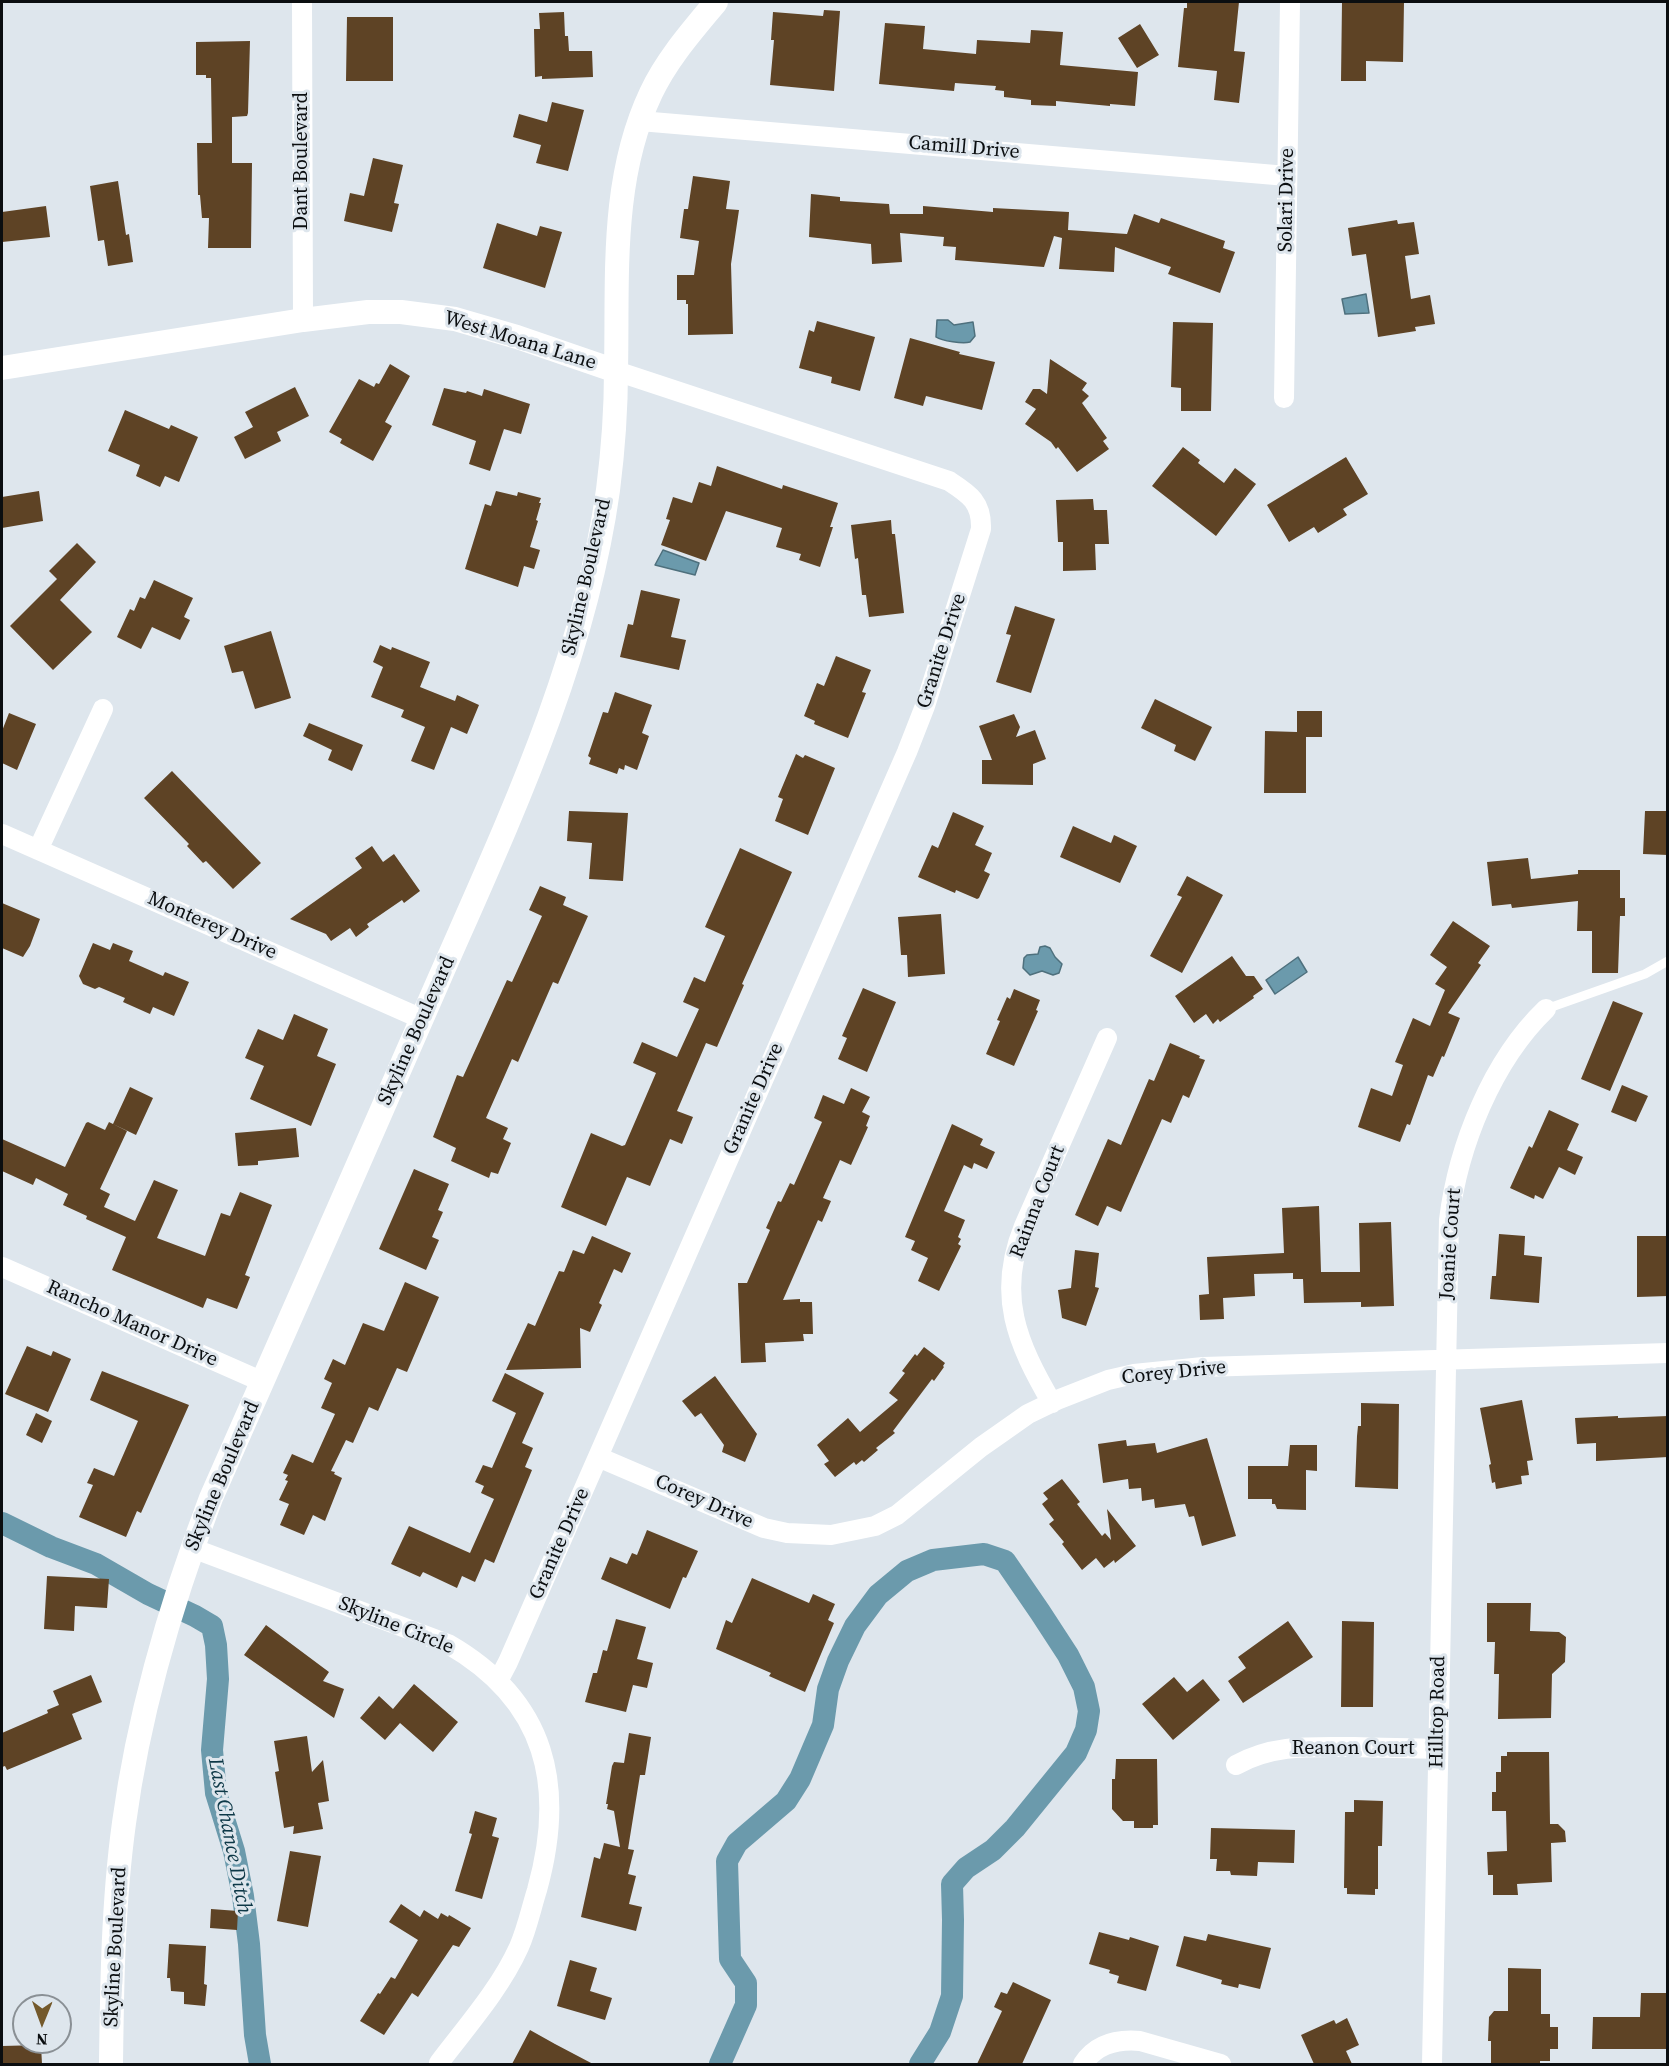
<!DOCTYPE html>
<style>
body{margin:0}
#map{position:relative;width:1669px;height:2066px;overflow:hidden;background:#dee6ed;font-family:"Source Serif 4",serif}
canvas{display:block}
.frame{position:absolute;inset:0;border:3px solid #0b0e10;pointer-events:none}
.north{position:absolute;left:12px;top:1994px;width:60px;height:60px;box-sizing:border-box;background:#dee6ed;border:2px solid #8a9095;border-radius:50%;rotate:181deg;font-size:16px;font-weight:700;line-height:24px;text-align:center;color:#0b0e10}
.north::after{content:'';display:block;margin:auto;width:21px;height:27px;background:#74592b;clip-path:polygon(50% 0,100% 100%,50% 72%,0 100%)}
</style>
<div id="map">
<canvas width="1669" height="2066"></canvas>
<div class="frame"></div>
<div class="north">N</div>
</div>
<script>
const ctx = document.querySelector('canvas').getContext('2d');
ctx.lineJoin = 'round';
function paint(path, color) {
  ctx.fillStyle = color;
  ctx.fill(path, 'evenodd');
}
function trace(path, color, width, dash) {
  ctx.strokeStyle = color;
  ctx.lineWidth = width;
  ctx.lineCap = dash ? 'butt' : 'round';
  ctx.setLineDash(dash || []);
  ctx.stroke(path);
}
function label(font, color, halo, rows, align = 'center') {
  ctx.font = font + ' "Source Serif 4",serif';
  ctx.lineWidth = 6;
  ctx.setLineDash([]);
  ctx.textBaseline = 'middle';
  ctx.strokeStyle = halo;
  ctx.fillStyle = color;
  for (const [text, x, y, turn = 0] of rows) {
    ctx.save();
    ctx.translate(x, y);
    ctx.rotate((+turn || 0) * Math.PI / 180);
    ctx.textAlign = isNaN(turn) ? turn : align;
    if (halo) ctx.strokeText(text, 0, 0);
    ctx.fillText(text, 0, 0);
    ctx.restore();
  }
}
const water = new Path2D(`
 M1366 294 1369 313 1345 314 1342 299Z
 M937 320H948L954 325 973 322 975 336 970 342C963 344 942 341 936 337Z
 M663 550 699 563 695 575 655 565Z
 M1045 946 1050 948 1055 957 1062 964 1059 973 1053 975 1042 971 1030 975 1023 968 1024 958 1027 955 1038 954 1040 947Z
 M1298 957 1307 972 1275 994 1266 980Z`);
const canal = new Path2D(`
 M2 1523 51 1547 96 1564 148 1594 195 1616 212 1626 216 1645 218 1679 212 1750 216 1793 234 1851 243 1896 249 1944 255 2035 260 2064
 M720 2064 746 2005V1983L730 1959 727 1861 737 1843 786 1801 800 1779 823 1725 828 1689 838 1661 855 1626 878 1595 907 1571 933 1560 984 1554 1005 1561 1040 1612 1068 1655 1084 1687 1089 1711 1086 1730 1076 1753 1015 1828 993 1850 966 1868 952 1884 953 1920 952 1996 940 2032 920 2064`);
const building = new Path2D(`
 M1187 2 1208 3V2H1239L1234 51 1245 52 1239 103 1214 100 1217 71 1178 67 1184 8H1187Z
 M1342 2H1404L1403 62 1366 61V81H1341Z
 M824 10 840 11 834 91 770 85 774 40H771L773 12 823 16Z
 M564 12 565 36H568L569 51H592L593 77 542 79V76L535 77 534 29H540L539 13Z
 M347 17H393V81H346Z
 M885 23 925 26 923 49 976 54 977 40 1030 43 1031 30 1063 32 1060 65 1138 72 1135 106 1110 104V106L1056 101V106L1031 105V100L1004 97V91L995 90 996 86 955 83 954 91 879 84Z
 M1140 24 1159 55 1137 68 1118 38Z
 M250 41 248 113 247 116 232 117V163H252L251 248H208L209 218H202L200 195H198L197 143H212L211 78H206V75H196V42Z
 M552 102 584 110 568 171 536 163 541 145 513 137 519 114 547 122Z
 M373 158 403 165 394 203 399 204 392 232 344 221 350 193 364 196Z
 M693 176 730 181 726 209 739 210 731 264 733 334 688 335V304H686V300H677V275H694L699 241 680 238 684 209H688Z
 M118 181 126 235 129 234 133 262 108 266 104 240 98 241 90 186Z
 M811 194 840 197V201L889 204 890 214H923V206L993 212V208L1069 212 1068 230 1127 234 1134 214 1159 223 1161 218 1225 241 1223 248 1235 252 1220 293 1168 274 1171 267 1115 247 1114 272 1059 269 1062 238 1054 236 1044 267 955 260 956 247 943 246 944 237 900 233 902 262 872 264 871 244 809 237Z
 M46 206 50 237 2 242V212Z
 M1397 220 1398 224 1414 222 1419 254 1405 256 1411 299 1430 295 1435 324 1415 327 1416 331 1378 337 1366 254 1352 256 1348 228Z
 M497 223 537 236 540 226 562 232 545 288 483 268Z
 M817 321 875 337 860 391 831 383 832 377 799 368 809 330 814 332Z
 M1173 322 1213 323 1211 411H1181V388L1171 387Z
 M910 338 960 352 959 354 995 362 982 410 926 396 923 406 894 398Z
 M1050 359 1087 383 1082 390 1089 396 1082 403 1107 438 1103 441 1109 449 1077 472 1058 447 1056 449 1051 442 1025 424 1036 409 1025 402 1033 389H1040L1047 394Z
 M390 364 410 376 385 422 392 426 373 461 340 443 342 439 329 432 359 379 374 387 376 383 379 384Z
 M295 387 309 416 277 432 281 441 245 459 234 437 253 427 245 412Z
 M444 388 466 393 467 391 482 396 484 389 530 404 521 434 504 429 490 471 469 464 476 441 432 425Z
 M125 410 169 429 171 425 198 437 179 482 165 476 160 487 136 476 140 465 108 451Z
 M1183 447 1200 460 1198 463 1224 483 1235 468 1256 484 1216 536 1152 486Z
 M1346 457 1368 494 1343 509 1347 515 1318 533 1314 527 1289 542 1267 505Z
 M717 466 782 489 783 485 838 503 830 527H833L820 567 799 560 801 554 776 547 782 528 726 511 706 561 661 545 670 520 666 519 673 497 692 503 699 482 711 486Z
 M39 491 43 521 2 528V497Z
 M496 491 517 496 518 492 541 498 539 503H541L536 520 538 521 530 547 540 550 534 569 524 566 518 587 465 569 485 504 491 506Z
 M1093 499 1094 510H1107L1109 544H1095L1096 570 1063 571V542H1058L1056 500Z
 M891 520 892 534H895L904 613 869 617 866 595H862L858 558 855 559 851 525Z
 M77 543 96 562 60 600 92 632 53 670 10 626 57 579 49 571Z
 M154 580 193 598 184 617 190 620 180 640 152 627 141 649 117 637 130 609 134 611 140 597 145 599Z
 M641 590 680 599 671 637 686 640 679 670 620 657 628 624 633 625Z
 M1015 606 1055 619 1031 693 996 682 1011 635 1006 634Z
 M271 631 291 698 255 709 243 671 232 673 224 646Z
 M380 645 391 650 392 647 430 662 420 687 455 701 457 695 479 705 467 734 451 727 434 770 411 761 425 727 401 717 404 710 371 697 383 667 373 662Z
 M836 656 871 670 862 692 866 693 848 738 814 724 815 721 804 716 817 683 824 686Z
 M615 692 652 705 642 733 649 736 637 770 625 765 624 770 619 768 617 774 589 764 591 758 588 756 603 712 608 713Z
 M1155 699 1212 727 1195 761 1174 751 1176 745 1141 728Z
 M1297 711H1322V737H1306V793H1264L1265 731 1297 732Z
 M9 713 36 724 17 770 2 763V731Z
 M1014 714 1020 727 1016 737 1035 730 1046 759 1033 764V785L982 784V760H992L979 726Z
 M309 723 363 745 352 771 328 760 332 750 303 736Z
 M796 754 803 758 805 755 835 768 808 835 775 821 783 799 778 797Z
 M172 771 261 863 233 889 206 861 203 863 187 846 189 844 144 798Z
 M569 811 628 813 623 881 589 879 592 843 567 841Z
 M1645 811H1668V855L1643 854Z
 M953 812 984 826 975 845 992 853 984 871 990 874 979 898 977 899 956 890 955 893 918 877 932 845 938 848Z
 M1073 826 1111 843 1114 835 1137 846 1120 883 1060 857Z
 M372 846 383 862 394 854 420 891 404 903 402 900 367 924 369 927 356 937 350 928 331 941 326 934 290 919 362 868 355 858Z
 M740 848 792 872 742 984 744 985 717 1047 706 1043 677 1111 693 1117 682 1144 670 1139 650 1186 627 1177 606 1226 561 1207 591 1133 622 1146 625 1145 656 1073 633 1063 642 1042 677 1057 699 1009 683 1002 694 977 705 982 725 936 705 927Z
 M1528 858 1531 879 1578 874V870H1620V898H1625V916H1620L1618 973H1592V931H1577L1578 901 1512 908 1511 904 1492 906 1487 862Z
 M1187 876 1223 895 1182 973 1150 956 1182 897 1177 895Z
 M540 886 566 897 563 905 588 916 558 984 553 982 518 1062 512 1059 486 1118 508 1128 503 1139 511 1143 498 1174 491 1172 489 1178 451 1161 456 1148 433 1137 457 1075 463 1077 507 980 512 982 542 916 529 910Z
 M2 903 40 919 30 946 23 957 2 948Z
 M941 914 945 974 908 977 907 955H901L898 917Z
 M1453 921 1490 946 1478 963 1481 965 1448 1013 1460 1018 1444 1057 1442 1056 1433 1077 1428 1075 1410 1125 1407 1124 1400 1142 1358 1127 1371 1088 1392 1096 1403 1065 1395 1062 1413 1018 1430 1026 1445 990 1435 984 1447 967 1430 955Z
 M93 943 110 950 113 943 133 951 129 961 163 976 165 972 189 982 174 1016 153 1007 150 1014 123 1002 125 998 99 987 95 989 83 984 79 976Z
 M1232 956 1246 976H1254L1263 989 1253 996 1254 998 1220 1022 1218 1019 1213 1024 1206 1014 1194 1023 1175 996Z
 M863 988 896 1002 867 1072 838 1059 847 1038 842 1036Z
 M1014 989 1040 1000 1036 1010 1038 1011 1014 1066 986 1054 1000 1021 997 1020 1007 997 1010 999Z
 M1613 1001 1643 1013 1610 1091 1581 1079Z
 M294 1014 328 1029 317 1056 336 1064 311 1126 250 1099 264 1066 245 1058 258 1029 283 1040Z
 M1170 1043 1200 1056 1199 1058 1205 1060 1189 1098 1183 1095 1171 1123 1162 1119 1121 1212 1107 1206 1098 1226 1075 1215 1108 1139 1121 1145 1149 1079 1154 1081Z
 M1622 1085 1648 1096 1636 1122 1611 1112Z
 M130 1087 153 1098 136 1135 113 1124Z
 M851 1088 870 1097 862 1112 870 1116 866 1126 868 1127 851 1165 840 1160 823 1198 831 1201 822 1222 818 1220 783 1300 800 1299V1302H812L813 1334H803L804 1341 765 1343 766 1362 741 1363 738 1283H747L770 1230 766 1228 778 1201 781 1202 790 1183 794 1185 822 1122 814 1118 823 1095 844 1104Z
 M1549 1110 1579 1124 1567 1150 1583 1157 1575 1175 1559 1167 1543 1199 1535 1195 1534 1199 1510 1188 1529 1146 1532 1148Z
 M88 1122 105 1130 109 1122 127 1131 100 1189 110 1194 104 1207 135 1221 154 1180 178 1190 157 1238 205 1256 221 1213 230 1216 240 1192 272 1205 245 1275 250 1277 237 1309 207 1298 203 1308 112 1270 126 1237 86 1219 87 1216 63 1205 68 1194 36 1178 33 1185 2 1171V1139L65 1167 86 1123Z
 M952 1124 977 1136 983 1139 980 1145 995 1152 987 1169 974 1163 972 1169 964 1165 944 1211 965 1220 958 1237 961 1239 958 1244 961 1246 939 1291 918 1281 928 1258 911 1250 915 1241 905 1237Z
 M296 1128 299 1157 258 1161V1165L238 1166 235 1133Z
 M414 1169 449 1184 438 1210 443 1212 432 1237 439 1240 426 1270 379 1249Z
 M1319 1206 1321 1272H1360L1359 1223 1391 1222 1394 1306 1361 1307V1302L1304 1303 1303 1279H1293V1273L1254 1274 1255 1296 1223 1298 1224 1319 1200 1320 1199 1295 1209 1294 1207 1257 1284 1253 1282 1208Z
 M1499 1234 1525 1236 1524 1255 1542 1257 1539 1303 1490 1299 1492 1276H1496Z
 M592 1236 631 1253 622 1273 614 1269 599 1303 602 1305 590 1332 580 1328 581 1368 506 1370 528 1323 535 1326 559 1271 564 1272 573 1250 584 1254Z
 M1637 1236H1668V1296L1637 1297Z
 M1075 1250 1099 1253 1095 1287 1099 1288 1086 1326 1062 1318 1058 1290 1071 1288Z
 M405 1282 439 1297 407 1372 397 1368 378 1411 369 1407 353 1443 346 1440 331 1471 335 1472 334 1474 342 1478 325 1521 313 1515 304 1535 280 1525 289 1504 279 1500 288 1481 285 1480 288 1475 283 1473 292 1454 313 1463 335 1414 321 1408 332 1383 324 1379 333 1359 345 1365 363 1323 384 1331Z
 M27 1346 51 1356 53 1351 71 1359 48 1412 5 1394Z
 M924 1347 945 1363 943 1366 944 1367 934 1381 932 1379 893 1431 895 1433 876 1448 878 1450 864 1462 862 1460 856 1465 854 1462 835 1477 824 1464 829 1461 817 1445 848 1418 860 1432 898 1400 889 1393 905 1373 902 1371 915 1354 917 1356Z
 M102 1371 189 1405 141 1513 137 1511 126 1537 79 1517 93 1485 87 1483 94 1468 114 1476 138 1421 90 1400Z
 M505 1373 544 1393 522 1443 533 1448 525 1467 532 1470 494 1563 485 1559 475 1582 462 1576 457 1588 423 1572 420 1577 391 1564 409 1526 470 1553 494 1499 481 1493 484 1486 475 1482 483 1465 492 1468 516 1413 492 1401Z
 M715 1376 757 1434 745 1462 722 1452 724 1445 701 1413 695 1417 682 1401Z
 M1522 1400 1533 1460 1527 1461 1529 1475 1521 1476 1522 1484 1496 1489 1495 1482 1492 1483 1489 1465 1491 1464 1480 1408Z
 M1361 1403 1399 1404 1398 1489 1355 1487 1357 1436 1358 1426H1361Z
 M36 1413 52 1421 42 1443 26 1435Z
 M1618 1416V1418L1668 1416V1457L1596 1461V1443L1577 1444 1575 1418Z
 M1207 1438 1236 1536 1202 1546 1194 1516 1189 1517 1185 1504 1155 1508 1154 1499 1142 1501 1141 1488 1129 1489 1128 1479 1103 1483 1098 1444 1126 1440 1127 1446 1155 1443 1157 1453Z
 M1290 1445H1317V1471L1306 1470V1510L1277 1509 1275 1504H1272V1499H1248V1466H1288Z
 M1062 1479 1080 1502 1077 1504 1102 1536 1105 1533 1111 1540 1107 1509 1136 1546 1115 1563 1114 1560 1104 1568 1096 1558 1082 1570 1062 1544 1064 1542 1049 1524 1054 1520 1042 1504 1048 1499 1043 1493Z
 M647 1530 698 1551 686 1578 683 1577 670 1609 601 1579 610 1557 627 1564 632 1553 637 1555Z
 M47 1576 109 1579 107 1608 75 1606 74 1631 44 1629Z
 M752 1578 809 1603 813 1594 835 1604 828 1620 834 1623 805 1692 769 1676 771 1673 716 1649 726 1620 732 1623Z
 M1487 1603H1531L1530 1631 1559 1632 1566 1637 1565 1662 1552 1674 1551 1718 1498 1719 1499 1674H1494L1495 1642H1487Z
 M616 1619 646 1627 637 1659 653 1663 647 1688 633 1685 626 1712 585 1702 593 1673H597L603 1650 607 1651Z
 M1288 1621 1313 1657 1243 1703 1228 1681 1246 1668 1238 1657Z
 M1342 1621 1374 1622 1373 1707H1341Z
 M266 1625 329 1672 323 1681 344 1689 334 1718 244 1655Z
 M91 1675 102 1702 72 1714 82 1739 7 1770 5 1766 2 1767V1733L48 1713 47 1710 59 1705 53 1691Z
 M1174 1677 1187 1692 1203 1679 1220 1700 1173 1740 1142 1704Z
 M414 1684 458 1722 433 1752 400 1723 385 1740 360 1718 379 1696 393 1709Z
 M629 1733 651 1737 645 1775H640L628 1849 634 1850 628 1874 636 1876 629 1904 642 1907 636 1931 581 1917 594 1857 600 1859 604 1843 620 1847 614 1811 607 1809 608 1804H606L612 1766 614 1762 624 1763Z
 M307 1736 312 1772 323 1760 329 1801 318 1803 323 1829 293 1834 294 1826 284 1828 275 1772 279 1771 274 1741Z
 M1507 1752H1549L1550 1824H1558L1565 1831 1566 1842 1551 1843 1552 1882 1517 1884 1518 1895H1493V1875H1488L1487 1852 1507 1851 1506 1811H1492V1792H1496V1772H1501V1756H1507Z
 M1116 1759H1157L1158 1825H1153V1828H1134V1821H1123L1112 1809V1779H1115Z
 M1354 1800 1383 1801 1382 1846H1378V1889H1375V1895L1347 1894V1888H1344L1345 1812H1354Z
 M475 1811 497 1818 492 1836 499 1838 482 1899 455 1891 472 1834 469 1833Z
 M1211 1828 1295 1830 1294 1863 1258 1862 1257 1876 1231 1875 1230 1871H1216L1217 1859H1210Z
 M290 1851 321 1856 308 1927 277 1921Z
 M401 1904 420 1917 424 1910 438 1919 441 1913 448 1917 449 1915 471 1928 459 1947 453 1945 418 1997 412 1993 384 2035 360 2021 378 1993 380 1994 391 1977 395 1979 418 1940 389 1922Z
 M211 1909 238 1911 237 1930 210 1928Z
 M1099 1932 1129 1940 1130 1937 1159 1946 1146 1991 1117 1983 1119 1976 1109 1973 1110 1970 1089 1964Z
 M1208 1934 1271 1948 1260 1989 1239 1984 1238 1988 1221 1984 1222 1980 1176 1966 1184 1936 1206 1941Z
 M169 1944 206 1946 204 1984 207 1985 205 2006 184 2004V1992L171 1991 170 1978H167Z
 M570 1960 597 1968 590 1991 612 1998 605 2020 557 2006Z
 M1508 1968 1541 1969V2014H1550V2027H1558V2049H1550V2061H1540V2064H1491V2041H1488L1489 2017 1494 2011H1508Z
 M1013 1982 1051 2000 1022 2064H977L1002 2011 994 2007 1001 1992 1007 1994Z
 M1641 1993H1668V2049H1592L1593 2017H1640Z
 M1347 2018 1359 2045 1346 2051 1352 2064H1314L1301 2035 1334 2020 1336 2024Z
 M530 2030 555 2044 593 2064H512Z
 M41 2045 42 2064H2V2046Z`);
const service = new Path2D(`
 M1546 1009 1645 974 1668 961`);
const minor = new Path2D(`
 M302 2 303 320
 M640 121 1287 176
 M1284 398 1290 2
 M2 834 422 1019
 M38 850 103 709
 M2 1267 263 1382
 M1052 1403C1017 1343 996 1295 1024 1226L1107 1038
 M598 1457 764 1528 787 1533 831 1535 875 1526 897 1515 981 1447 1001 1433 1028 1414 1057 1400 1108 1380 1134 1374 1203 1367 1668 1353
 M192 1548 448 1644C547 1701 566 1786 537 1890 531 1909 527 1929 519 1947 500 1989 467 2026 439 2063
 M498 1681 508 1662 907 752 925 706 981 529C982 502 969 494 949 481L616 371
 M1236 1765C1273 1744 1312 1747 1354 1747 1382 1748 1410 1748 1438 1749
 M1083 2064C1096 2044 1117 2039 1140 2041L1221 2064
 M1432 2064 1449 1220C1458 1146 1492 1061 1546 1009`);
const tertiary = new Path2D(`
 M2 368 303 320 368 312H401L455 319 517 337 616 371
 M111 2064C112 1984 113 1903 124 1823 139 1711 171 1603 211 1498 288 1323 365 1150 441 975 510 818 584 662 608 490 613 451 616 410 616 370 618 277 610 180 651 93 667 59 692 31 716 2`);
const streetNames = [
 ["Camill Drive",964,148,5],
 ["Dant Boulevard",302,161,-90],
 ["Solari Drive",1287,200,-89],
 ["West Moana Lane",520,341,17],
 ["Skyline Boulevard",587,577,-77],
 ["Granite Drive",942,651,-72],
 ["Monterey Drive",212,926,24],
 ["Skyline Boulevard",417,1031,-66],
 ["Granite Drive",754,1099,-66],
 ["Rainna Court",1038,1202,-69],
 ["Joanie Court",1451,1244,-86],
 ["Rancho Manor Drive",132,1324,24],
 ["Corey Drive",1174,1373,-6],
 ["Skyline Boulevard",223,1476,-67],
 ["Corey Drive",704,1502,24],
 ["Granite Drive",560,1544,-66],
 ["Skyline Circle",396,1626,22],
 ["Hilltop Road",1438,1712,-89],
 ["Reanon Court",1353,1749],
 ["Skyline Boulevard",116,1947,-87]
];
const waterNames = [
 ["Last Chance Ditch",229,1836,79]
];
paint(water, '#6b9aac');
trace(water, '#4e707d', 1.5);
trace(canal, '#6b9aac', 22);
paint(building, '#5e4325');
trace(service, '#fff', 9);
trace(minor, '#fff', 20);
trace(tertiary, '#fff', 24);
label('20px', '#0b0e10', '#dee6ed', streetNames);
label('italic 21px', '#0d3847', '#dee6ed', waterNames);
</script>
